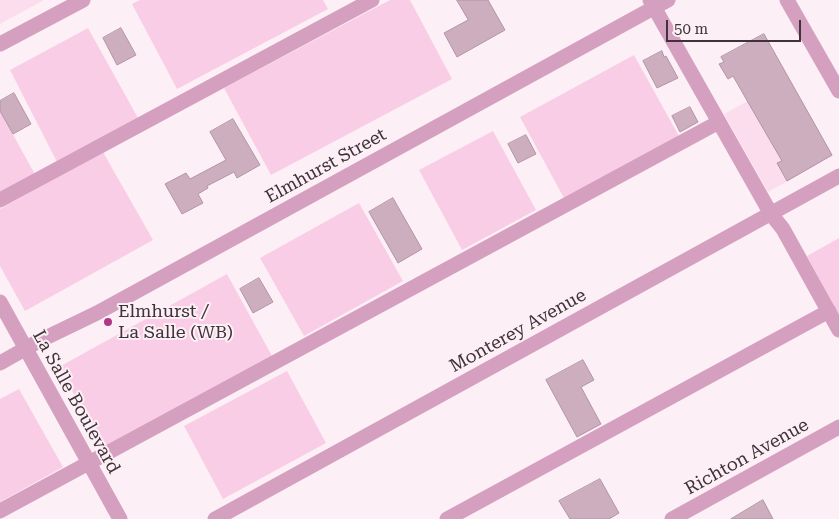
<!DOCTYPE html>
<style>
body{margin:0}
#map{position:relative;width:839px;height:519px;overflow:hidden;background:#fcf0f6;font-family:"Roboto Serif",serif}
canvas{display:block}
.scale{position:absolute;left:666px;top:20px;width:135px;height:22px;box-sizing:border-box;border:2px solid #3f3339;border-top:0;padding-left:6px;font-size:15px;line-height:18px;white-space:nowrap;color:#3f3339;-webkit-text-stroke:4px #fcf0f6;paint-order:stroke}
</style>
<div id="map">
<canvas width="839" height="519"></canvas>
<div class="scale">50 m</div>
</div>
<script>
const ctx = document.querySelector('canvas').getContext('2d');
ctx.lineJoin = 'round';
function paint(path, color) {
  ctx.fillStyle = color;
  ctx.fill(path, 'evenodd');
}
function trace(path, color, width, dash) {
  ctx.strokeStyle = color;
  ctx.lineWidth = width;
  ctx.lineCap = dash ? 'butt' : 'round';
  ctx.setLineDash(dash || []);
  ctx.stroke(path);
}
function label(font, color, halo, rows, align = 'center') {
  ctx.font = font + ' "Roboto Serif",serif';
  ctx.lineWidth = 4;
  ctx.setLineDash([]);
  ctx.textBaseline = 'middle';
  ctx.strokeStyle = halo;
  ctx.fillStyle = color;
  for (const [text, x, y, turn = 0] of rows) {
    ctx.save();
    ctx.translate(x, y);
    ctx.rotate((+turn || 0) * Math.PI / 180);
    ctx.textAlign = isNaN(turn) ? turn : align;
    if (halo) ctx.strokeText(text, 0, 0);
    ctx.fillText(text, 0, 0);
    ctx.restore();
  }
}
const built = new Path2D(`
 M0 0H44L0 24Z
 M789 78 833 156 768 192 724 114Z`);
const green = new Path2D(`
 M140 0H323L328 9 177 89 132 4Z
 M390 0H410L452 79 271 175 224 88Z
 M88 28 138 118 57 162 10 70Z
 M634 55 680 138 565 200 520 117Z
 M0 111 37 178 0 198Z
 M493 131 536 210 462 250 419 170Z
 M103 152 153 240 25 311 0 266V209Z
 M359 203 403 281 304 336 260 258Z
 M839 238V315L807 256Z
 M227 274 272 356 104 449 59 367Z
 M287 371 326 443 223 499 184 426Z
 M19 389 63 467 0 502V399Z`);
const building = new Path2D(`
 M457 0H488L505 30 457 57 444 33 468 20Z
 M121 28 136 55 117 65 103 38Z
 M764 34 832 155 787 181 777 163 782 161 749 104 733 76 728 79 719 64 724 62 721 57Z
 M662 51 664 57 666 56 678 78 657 88 643 61Z
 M14 93 31 124 13 134 0 111V101Z
 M690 107 698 122 680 132 672 116Z
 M233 119 260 165 237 178 234 172 207 186 208 188 198 194 203 203 182 214 165 184 186 173 190 179 226 160 210 132Z
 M526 135 536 154 518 163 508 144Z
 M393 198 422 249 398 263 369 212Z
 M259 278 273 302 253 313 240 289Z
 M583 360 594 380 581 387 601 424 577 437 546 380Z
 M600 479 619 513 609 519H570L559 501Z
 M763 500 773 519H731Z`);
const minor = new Path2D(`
 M650 0 771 214 783 229 839 330
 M787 0 839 91
 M0 44 83 0
 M0 200 372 0
 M0 302 120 519
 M0 363 39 341 97 313 668 0
 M0 511 719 122
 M215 519 839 176
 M447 519 829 311
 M672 519 839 427`);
const markers = [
 [108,322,5,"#b13689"]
];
const streetNames = [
 ["Elmhurst Street",326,166,-29],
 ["Monterey Avenue",518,331,-29],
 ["La Salle Boulevard",76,402,61],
 ["Richton Avenue",747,457,-29]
];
const poiNames = [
 ["Elmhurst /",118,312],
 ["La Salle (WB)",118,333]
];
paint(built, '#fcddee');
paint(green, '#facde6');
paint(building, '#ccaebe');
trace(building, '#b295a5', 1);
trace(minor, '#d5a0bf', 15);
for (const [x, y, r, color] of markers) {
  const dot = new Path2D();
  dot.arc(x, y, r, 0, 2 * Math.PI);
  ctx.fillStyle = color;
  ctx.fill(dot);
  trace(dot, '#fcf0f6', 2);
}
label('18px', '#3f3339', '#fcf0f6', streetNames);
label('18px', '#3f3339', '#fcf0f6', poiNames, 'left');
</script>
